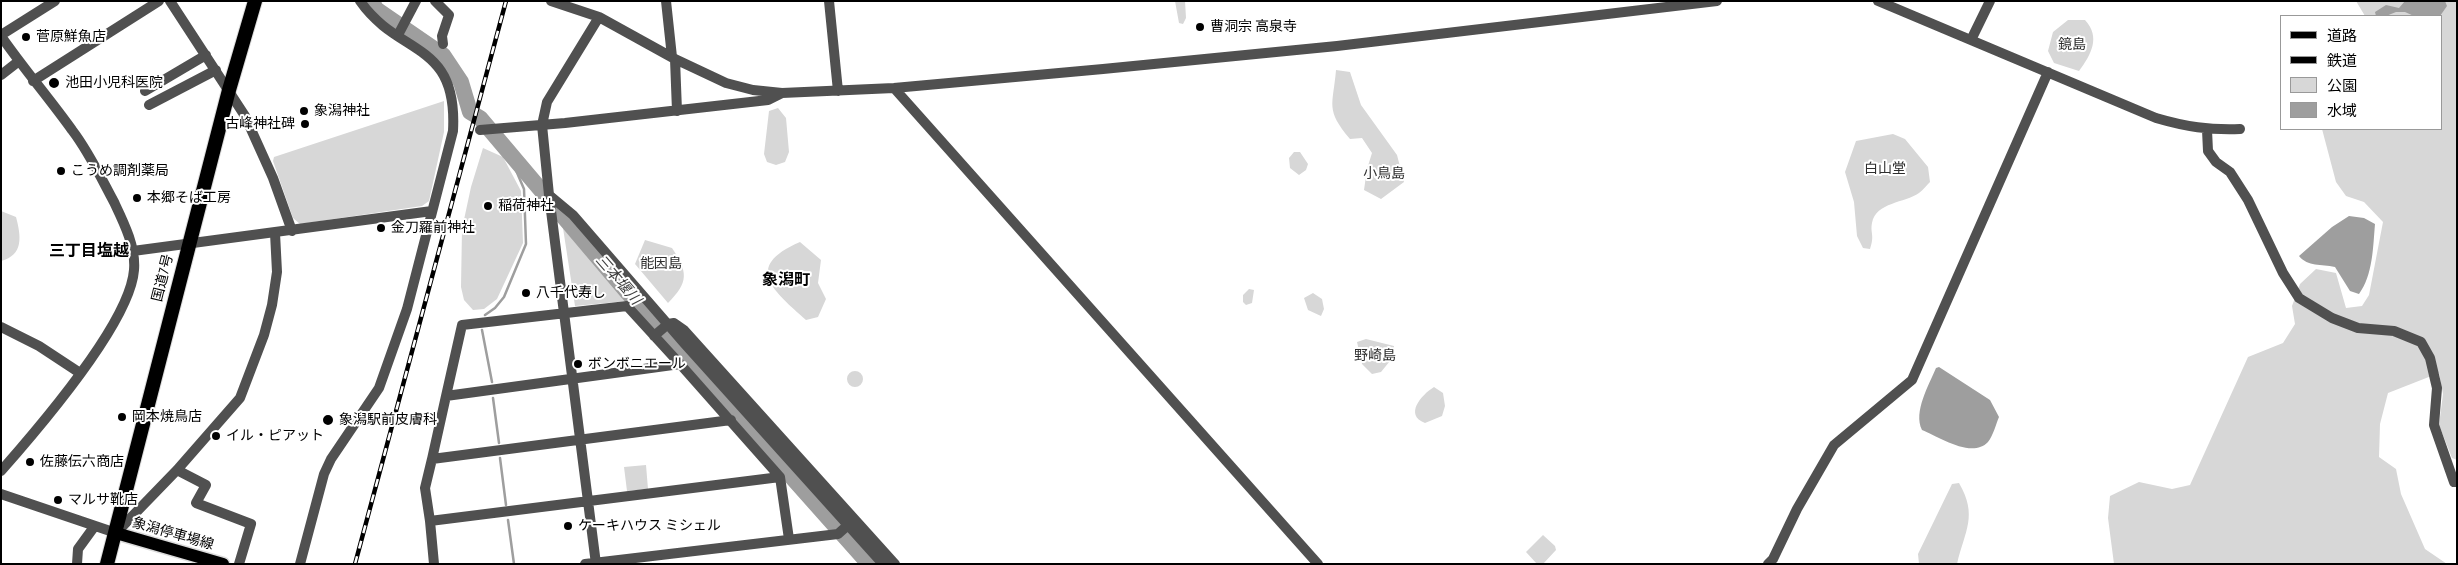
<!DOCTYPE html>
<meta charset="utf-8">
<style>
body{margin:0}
#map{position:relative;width:2458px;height:565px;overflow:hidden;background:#fff;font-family:"PT Sans Narrow","Noto Sans JP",sans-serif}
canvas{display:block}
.frame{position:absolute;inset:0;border:2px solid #000;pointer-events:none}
.legend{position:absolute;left:2280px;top:15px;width:162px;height:115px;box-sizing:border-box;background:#fff;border:1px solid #999;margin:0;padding:6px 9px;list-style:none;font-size:15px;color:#000}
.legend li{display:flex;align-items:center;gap:10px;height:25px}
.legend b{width:25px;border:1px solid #999}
</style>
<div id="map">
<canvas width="2458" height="565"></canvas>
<div class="frame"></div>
<ul class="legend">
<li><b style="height:6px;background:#000"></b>道路</li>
<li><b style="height:6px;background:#000"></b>鉄道</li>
<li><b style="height:14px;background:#d7d7d7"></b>公園</li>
<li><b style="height:14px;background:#9e9e9e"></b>水域</li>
</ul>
</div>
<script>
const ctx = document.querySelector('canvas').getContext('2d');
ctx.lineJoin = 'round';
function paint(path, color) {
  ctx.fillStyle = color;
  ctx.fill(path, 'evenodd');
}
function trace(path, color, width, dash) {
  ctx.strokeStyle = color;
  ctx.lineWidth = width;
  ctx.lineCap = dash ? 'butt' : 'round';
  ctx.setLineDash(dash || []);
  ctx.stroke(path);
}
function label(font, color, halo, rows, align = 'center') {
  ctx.font = font + ' "PT Sans Narrow","Noto Sans JP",sans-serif';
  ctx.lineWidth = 4;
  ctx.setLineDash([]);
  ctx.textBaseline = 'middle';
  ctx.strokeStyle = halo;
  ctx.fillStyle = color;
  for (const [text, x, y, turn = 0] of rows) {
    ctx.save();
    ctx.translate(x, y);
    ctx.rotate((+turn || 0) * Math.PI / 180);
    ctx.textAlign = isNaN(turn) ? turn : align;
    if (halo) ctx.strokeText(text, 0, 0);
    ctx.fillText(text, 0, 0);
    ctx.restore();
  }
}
const green = new Path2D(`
 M1175 1H1185L1186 18 1183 24 1179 23Z
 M2356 1H2457V460L2452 458 2439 425 2443 394 2439 373 2388 393 2380 424 2379 457 2396 469 2401 494 2425 549 2447 564H2114L2108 518 2110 496 2139 482 2172 489 2190 485 2248 357 2283 343 2295 324 2292 306 2300 284 2316 269 2336 273 2346 308 2362 306 2369 295 2383 222 2364 202 2346 196 2336 182 2322 129H2442V16H2365Z
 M2068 20H2085C2101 37 2091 55 2079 71L2054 63 2048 51 2053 32Z
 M1336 70 1350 72 1361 105 1397 155 1404 182 1381 199 1364 190 1367 169 1372 153 1362 138 1350 139C1325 109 1333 106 1336 70Z
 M444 101V132L429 201 422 206 300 224 293 218 273 161 274 157Z
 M778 108 786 118 789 152 785 162 776 165 767 162 764 154 769 111Z
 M1893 134 1905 139 1928 167 1930 182C1927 185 1923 190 1919 193 1905 203 1876 202 1872 223 1870 233 1875 235 1870 249L1863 248 1857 236 1854 202 1845 172 1856 141Z
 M483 148 503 157 521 191 523 243 497 299 484 309 473 310 464 300 461 287 462 229 471 187Z
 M1294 152H1300L1308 164 1306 170 1299 175 1290 168 1289 158Z
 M1 211 16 217C21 236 24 255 1 261Z
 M563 228 627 301 575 306Z
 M645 240 672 248C688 272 689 282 668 303L635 264Z
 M800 242 821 260 818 283 826 299 818 317 806 320C774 291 742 267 800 242Z
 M1249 289 1254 290 1252 303 1246 305 1243 302V295Z
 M1313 293 1322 299 1324 309 1321 316 1308 310 1304 298Z
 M1366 339 1394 346V356L1381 372 1372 374 1362 364 1357 342Z
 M847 379a8 8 0 1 1 16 0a8 8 0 1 1-16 0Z
 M1434 387 1443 393 1445 406 1442 416 1425 423C1404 415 1421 395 1434 387Z
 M646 465 648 489 627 491 624 467Z
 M1959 483C1978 516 1965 530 1957 564H1919L1918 554 1952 484Z
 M1543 535 1555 546 1556 550 1543 564H1537L1526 552Z`);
const water = new Path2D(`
 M2405 1H2445L2447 6 2440 16H2414L2405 12H2396L2386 16H2376L2375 12 2386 5 2399 8Z
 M2349 216 2364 218 2375 224C2373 247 2373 275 2359 294L2350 291 2335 267C2321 264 2308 267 2299 256L2332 227Z
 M1939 367 1990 400 1999 417C1996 424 1993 436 1988 442 1972 459 1939 437 1922 430 1913 412 1929 385 1936 368Z`);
const stream = new Path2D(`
 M485 315 495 308 504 297 526 244 524 189 509 154
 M482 330 492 382
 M493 398 499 443
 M500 458 506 505
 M508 520 514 564`);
const river = new Path2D(`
 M372 1 376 9 443 55 461 82 470 112 480 118 628 293 869 564`);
const minor = new Path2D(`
 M170 1 245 116 273 178 292 231
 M435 1 449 15 442 36 443 44
 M551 1 599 17 675 59 726 83 753 90 782 93 894 88 1103 69 1337 46 1717 1
 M666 1 672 57
 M829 1 838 91
 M1878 1 2156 118C2187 127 2208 130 2240 129
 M1 35 55 1
 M398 35 416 1
 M1 36C24 69 49 98 72 130 89 152 101 178 114 202 124 223 136 247 134 270 130 323 38 429 1 471
 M1971 40 1990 1
 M675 59 677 111
 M1 75 19 61
 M33 81 159 1
 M894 88 1318 564
 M145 91 206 55
 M149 105 216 70
 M480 130 565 123 768 100 782 93
 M2207 130 2208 151 2216 162 2230 172 2248 200 2283 273 2299 298 2332 318 2358 328 2394 331 2421 342 2430 358 2437 388 2434 425 2454 482H2457
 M549 195 573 215 684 343 883 564
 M133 251 432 211
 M1 327 39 346 80 373
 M654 336 668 324 674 323 684 330 895 564
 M446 396 462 325 627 306 680 364
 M432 459 446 396 680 364 780 477
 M177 470 206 485 196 503 251 524 239 564
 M1 494 116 533 177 470 240 398 264 335 272 305 277 272 275 233
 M430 521 425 488 432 459 731 420
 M77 564 78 549 94 527
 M300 564 324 474 331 459 379 388 407 309 453 131C458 40 399 57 360 1
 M434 564 430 521 780 477 789 539
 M585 564 838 534 848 525
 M596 564 549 195 542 125 547 102 599 17
 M1768 564 1773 559 1797 509 1834 445 1912 380 2048 72`);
const major = new Path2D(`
 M116 533 223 564`);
const highway = new Path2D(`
 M107 564 229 90 255 1`);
const rail = new Path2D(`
 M355 564 506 1`);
const markers = [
 [1200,27,5,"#000"],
 [26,37,5,"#000"],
 [54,83,6,"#000"],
 [304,111,5,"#000"],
 [305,124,5,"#000"],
 [61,171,5,"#000"],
 [137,198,5,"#000"],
 [488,206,5,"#000"],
 [381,228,5,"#000"],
 [526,293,5,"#000"],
 [578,364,5,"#000"],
 [122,417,5,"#000"],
 [328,420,6,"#000"],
 [216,436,5,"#000"],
 [30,462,5,"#000"],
 [58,500,5,"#000"],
 [568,526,5,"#000"]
];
const poiNames = [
 ["曹洞宗 高泉寺",1210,27],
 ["菅原鮮魚店",36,37],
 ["池田小児科医院",65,83],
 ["象潟神社",314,111],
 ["古峰神社碑",295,124,"right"],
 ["こうめ調剤薬局",71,171],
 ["本郷そば工房",147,198],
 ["稲荷神社",498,206],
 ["金刀羅前神社",391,228],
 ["八千代寿し",536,293],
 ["ボンボニエール",588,364],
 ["岡本焼鳥店",132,417],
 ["象潟駅前皮膚科",339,420],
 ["イル・ピアット",226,436],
 ["佐藤伝六商店",40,462],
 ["マルサ靴店",68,500],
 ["ケーキハウス ミシェル",578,526]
];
const parkNames = [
 ["鏡島",2072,45],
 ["白山堂",1885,169],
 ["小鳥島",1384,174],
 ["能因島",661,264],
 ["野崎島",1375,356]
];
const streetNames = [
 ["国道7号",163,278,-76],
 ["象潟停車場線",173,534,16]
];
const waterNames = [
 ["三本堰川",618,280,49]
];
const quarterNames = [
 ["三丁目塩越",89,251],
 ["象潟町",786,280]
];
paint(green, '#d7d7d7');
paint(water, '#9e9e9e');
trace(stream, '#9e9e9e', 2.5);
trace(river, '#9e9e9e', 16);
trace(major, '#dbdbdb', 15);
trace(highway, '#dbdbdb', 16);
trace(minor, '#505050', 10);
trace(major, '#000', 12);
trace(highway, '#000', 14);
trace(rail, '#000', 4.5);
trace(rail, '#fff', 2.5, [8]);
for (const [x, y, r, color] of markers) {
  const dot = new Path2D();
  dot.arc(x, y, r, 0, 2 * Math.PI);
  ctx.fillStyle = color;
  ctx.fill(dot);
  trace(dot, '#fff', 2);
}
label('14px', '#000', '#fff', poiNames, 'left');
label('14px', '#2e2e2e', '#fff', parkNames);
label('14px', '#000', '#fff', streetNames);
label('italic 15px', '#3f3f3f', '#fff', waterNames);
label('bold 16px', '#000', '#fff', quarterNames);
</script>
